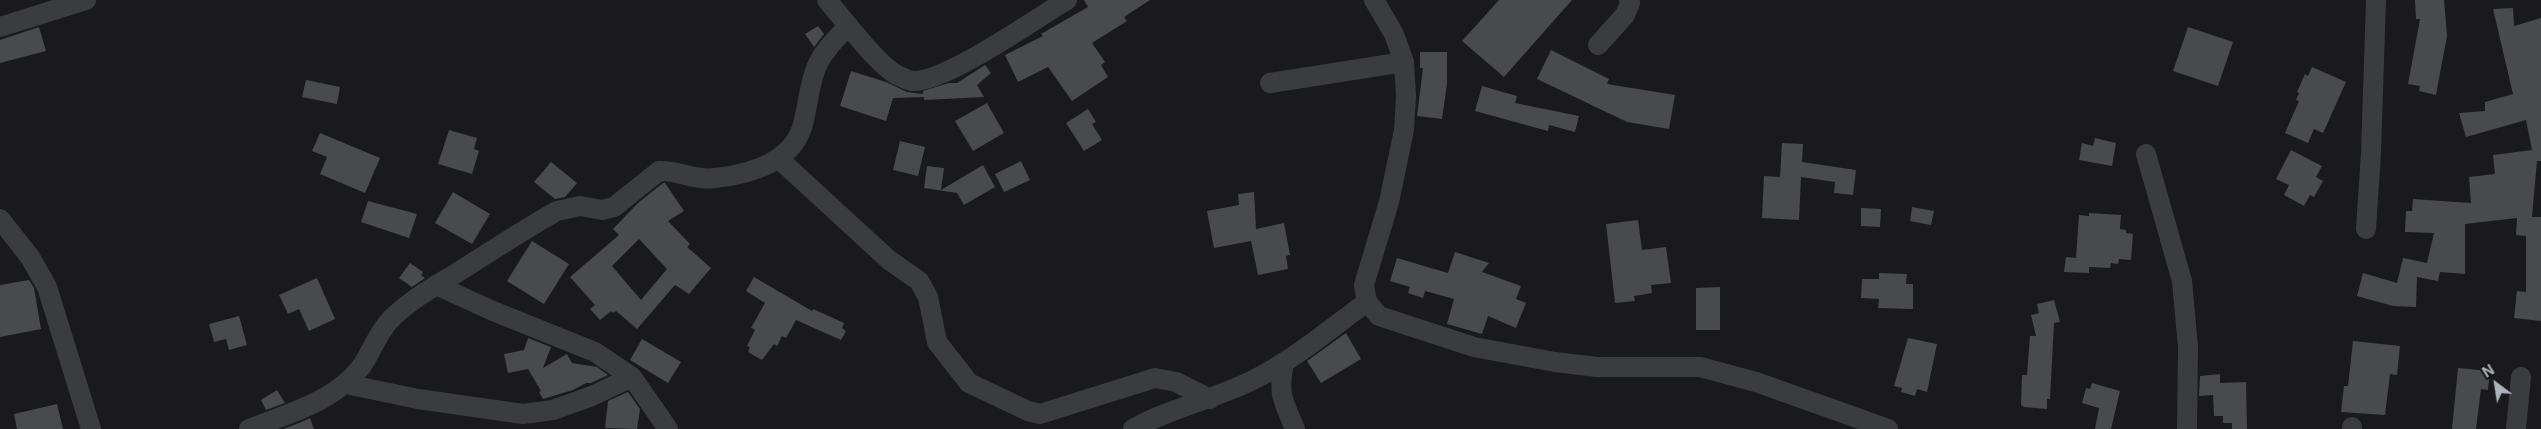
<!DOCTYPE html>
<style>
body{margin:0}
#map{position:relative;width:2541px;height:429px;overflow:hidden;background:#1a1a1c;font-family:Inter,sans-serif}
canvas{display:block}
.north{position:absolute;left:2471px;top:359px;width:50px;height:50px;-webkit-text-stroke:4px #151517;paint-order:stroke;rotate:329deg;font-size:14px;font-weight:700;line-height:20px;text-align:center;color:#aeb2ba}
.north::after{content:'';display:block;margin:auto;width:18px;height:22px;background:#aeb2ba;clip-path:polygon(50% 0,100% 100%,50% 72%,0 100%)}
</style>
<div id="map">
<canvas width="2541" height="429"></canvas>
<div class="north">N</div>
</div>
<script>
const ctx = document.querySelector('canvas').getContext('2d');
ctx.lineJoin = 'round';
function paint(path, color) {
  ctx.fillStyle = color;
  ctx.fill(path, 'evenodd');
}
function trace(path, color, width, dash) {
  ctx.strokeStyle = color;
  ctx.lineWidth = width;
  ctx.lineCap = dash ? 'butt' : 'round';
  ctx.setLineDash(dash || []);
  ctx.stroke(path);
}
const building = new Path2D(`
 M1084 0H1150L1124 17 1127 21 1092 43 1105 62 1101 65 1108 77 1072 101 1048 67 1018 82 1005 55 1043 36 1041 34 1088 7Z
 M1499 0H1572L1504 77 1462 41Z
 M2415 0H2444L2447 36 2436 95 2419 91 2420 86 2408 84 2420 19H2416Z
 M2513 8 2514 26 2541 18V161H2537L2532 217H2541V321L2514 318 2517 291 2526 292V236L2516 235 2517 218 2465 224V274L2440 272 2438 281 2417 277 2416 307 2393 306 2357 296 2363 273 2397 283 2403 258 2427 263 2434 233 2405 232 2406 211H2412L2413 199 2471 203 2469 177 2495 174 2493 155 2532 150 2526 120 2466 137 2459 113 2485 111V102L2513 94 2493 9Z
 M818 26 824 34 814 47 805 34Z
 M39 27 46 51 0 63V40Z
 M2188 27 2233 42 2218 86 2173 71Z
 M1551 50 1609 79 1607 84 1675 95 1669 129 1627 122 1537 79Z
 M1420 52H1447V84L1442 119 1417 116 1423 68H1420Z
 M985 65 991 73 977 85 984 97 924 100V97L893 98 886 121 840 106 851 71 886 82 907 92 923 94V91L949 83H957Z
 M2312 67 2346 82 2323 133 2314 129 2308 143 2285 133 2299 101 2296 100 2299 93 2297 92 2305 74 2308 76Z
 M306 80 340 87 337 104 302 97Z
 M1482 86 1517 96 1515 103 1579 116 1575 132 1549 125 1548 131 1475 111Z
 M987 103 1004 133 973 151 955 121Z
 M1088 109 1096 122 1092 124 1102 140 1084 151 1066 123Z
 M449 130 477 138 474 149 479 151 472 174 438 164Z
 M320 133 380 158 365 193 320 174 327 157 312 151Z
 M2095 138 2116 143 2112 166 2079 160 2082 143 2093 146Z
 M900 141 925 147 918 176 893 170Z
 M1782 143 1803 144 1802 162 1856 170 1853 195 1834 193 1835 182 1801 177 1799 220 1762 218 1764 176 1780 177Z
 M2291 150 2322 166 2316 177 2323 181 2314 197 2310 195 2304 206 2284 195 2289 185 2276 179Z
 M1021 161 1030 180 1004 192 995 174Z
 M551 162 577 183 565 197 555 199 534 182Z
 M983 165 995 187 964 205 957 193 924 188 927 166 944 168 941 190Z
 M663 183H665L684 211 668 221 690 244 687 247 711 268 689 294 675 285 637 329 616 311 613 313 611 311 600 320 590 309 595 305 570 277 619 235 613 229 638 203ZM639 239 667 269 641 300 612 266Z
 M453 192 490 214 472 244 435 223Z
 M1254 192 1256 229 1284 223 1290 255 1286 256 1288 269 1258 275 1251 241 1214 248 1207 211 1239 205 1238 194Z
 M368 201 417 214 409 238 361 222Z
 M1912 207 1934 211 1931 225 1910 221Z
 M1861 208 1881 209 1880 227 1861 226Z
 M2089 213 2121 215 2120 229 2126 230V233L2133 234 2131 260 2119 259 2118 264 2111 263 2110 268 2089 267V273L2064 272 2066 257 2076 258 2079 215 2089 216Z
 M1638 220 1642 250 1666 247 1671 283 1651 285 1652 293 1634 296 1635 301 1615 303 1606 224Z
 M532 241 569 264 544 304 507 281Z
 M1455 252 1489 263 1482 272 1521 286 1516 299 1526 303 1516 328 1488 316 1482 334 1447 324 1454 299 1425 291 1423 298 1408 293 1410 287 1390 281 1397 258 1448 273Z
 M410 263 423 272 421 275 425 278 412 287 399 278Z
 M1879 273 1907 274 1906 284H1913V309L1878 308 1879 299 1861 298 1862 279H1879Z
 M754 277 812 311 813 309 844 323 842 328 846 331 841 340 796 320 786 338 782 336 777 346 774 344 762 360 748 352 750 347 747 346 755 330 751 328 765 303 746 291Z
 M317 278 335 319 309 331 299 309 288 314 279 295Z
 M29 280 34 288 41 329 0 337V285Z
 M1720 287V330H1696V288Z
 M2054 300 2060 322 2054 323 2050 399H2047V409L2024 407 2021 405 2022 375H2027L2030 336H2036L2031 315 2039 313 2037 304Z
 M239 316 247 345 229 350 226 339 214 342 209 324Z
 M1346 333 1361 359 1321 383 1307 361Z
 M528 338 551 347 543 368 567 354 572 363 597 367 608 375 591 383H586L573 390 543 399 539 392 541 391 528 369 508 373 504 354 524 350Z
 M1908 338 1937 344 1927 392 1917 389 1915 396 1901 392 1902 388 1894 386Z
 M642 339 681 362 668 383 630 360Z
 M2353 341 2400 346 2397 375 2390 374 2385 415 2341 412 2344 386H2348Z
 M2458 368 2490 371 2488 390 2481 389 2476 429H2452Z
 M2220 374V383L2246 382 2247 429H2232V423H2223V416H2214L2213 395 2199 396 2200 376Z
 M2092 383 2120 391 2111 429H2095L2099 408 2082 403 2086 388 2090 389Z
 M277 390 285 403 266 410 261 400Z
 M628 392 640 409 637 429 605 428 608 401Z
 M57 404 63 429H17L14 414Z
 M310 418 314 429H283L299 423Z`);
const minor = new Path2D(`
 M827 0C844 20 876 63 897 75 901 77 908 80 912 81 945 83 1035 19 1067 0
 M1374 0 1394 34 1404 62 1406 96 1404 130 1389 202 1364 285 1367 302 1379 316 1474 347 1555 362 1597 367H1700L1756 382 1888 429
 M0 27 86 0
 M1598 45 1625 15 1630 3 1629 0
 M1270 83 1404 62
 M2146 154 2182 281 2188 347 2187 429
 M779 159 889 260 919 281 928 297 937 342 969 383 1028 411 1040 414 1155 378 1176 382 1210 399
 M0 219 30 257 47 287 91 429
 M2366 229 2371 153 2376 0
 M436 285 493 311 595 352 632 377 668 429
 M1284 362C1278 395 1282 398 1295 429
 M346 384 418 399 523 414 553 410 592 396 632 377
 M249 429C289 413 334 402 361 367 372 351 378 332 391 319 412 298 439 284 463 269 494 249 525 229 557 211L580 206 602 210 614 207 659 171C679 170 694 181 715 178 751 174 793 162 803 124 808 105 809 86 816 68 822 52 837 38 848 26
 M1133 429C1172 407 1217 399 1257 378 1296 358 1331 328 1367 302
 M2352 429V427
 M2516 429 2521 377`);
paint(building, '#494a4e');
trace(minor, '#3b3c40', 20);
</script>
